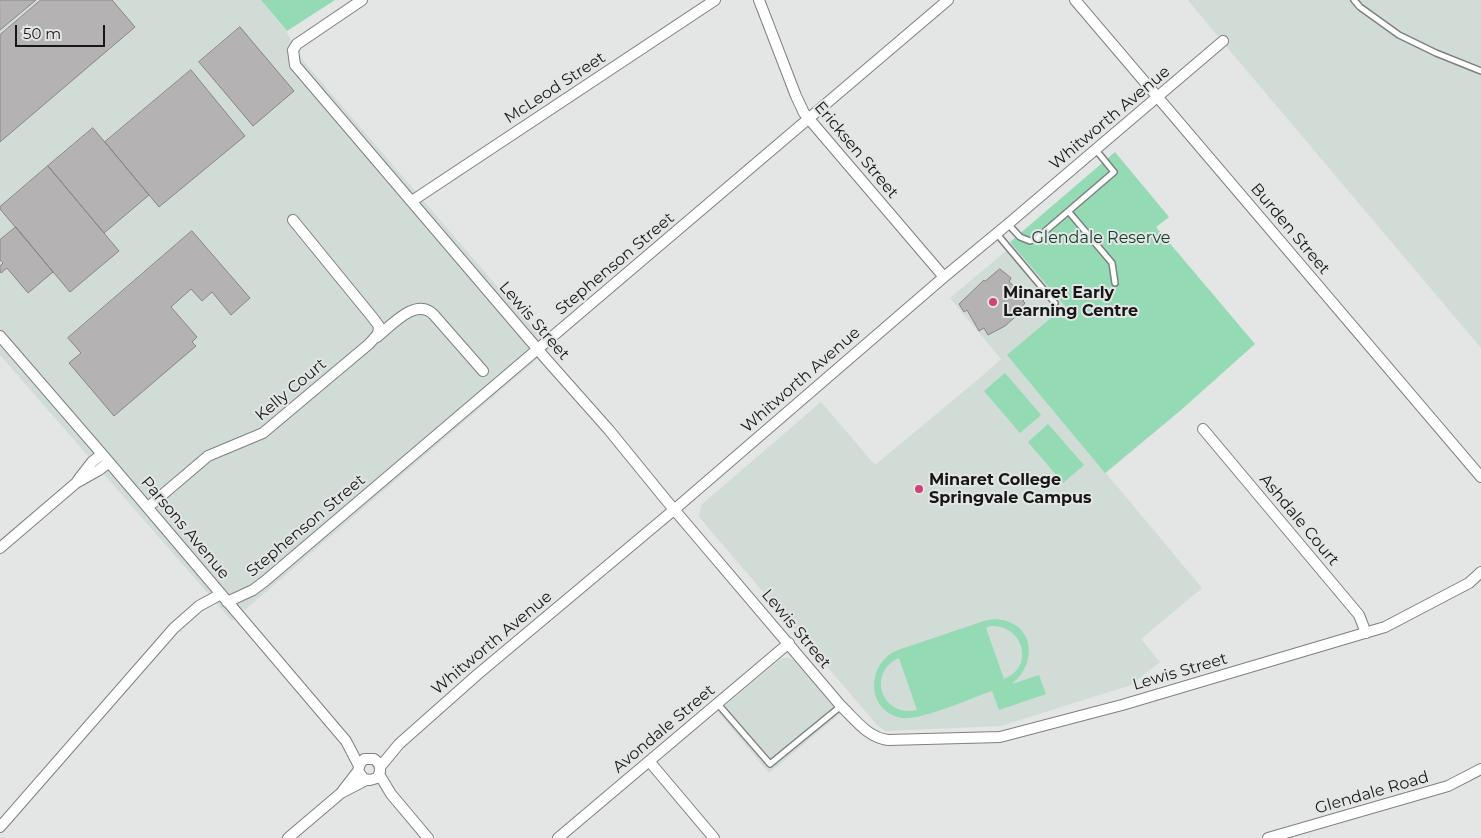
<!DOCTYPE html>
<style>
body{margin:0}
#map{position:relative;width:1481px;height:838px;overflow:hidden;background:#e3e6e4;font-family:Montserrat,sans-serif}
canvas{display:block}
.scale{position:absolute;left:15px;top:25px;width:90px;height:22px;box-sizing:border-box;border:2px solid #161716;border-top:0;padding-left:6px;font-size:15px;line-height:18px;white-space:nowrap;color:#161716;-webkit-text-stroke:4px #e3e6e4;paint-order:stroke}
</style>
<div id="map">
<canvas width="1481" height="838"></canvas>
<div class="scale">50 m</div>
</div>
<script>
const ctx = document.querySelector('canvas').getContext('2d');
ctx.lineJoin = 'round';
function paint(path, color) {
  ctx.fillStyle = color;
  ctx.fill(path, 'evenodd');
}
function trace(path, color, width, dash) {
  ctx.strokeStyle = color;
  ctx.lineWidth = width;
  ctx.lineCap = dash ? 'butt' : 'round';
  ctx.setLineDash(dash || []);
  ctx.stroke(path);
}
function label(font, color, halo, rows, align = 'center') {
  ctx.font = font + ' Montserrat,sans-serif';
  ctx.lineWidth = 4;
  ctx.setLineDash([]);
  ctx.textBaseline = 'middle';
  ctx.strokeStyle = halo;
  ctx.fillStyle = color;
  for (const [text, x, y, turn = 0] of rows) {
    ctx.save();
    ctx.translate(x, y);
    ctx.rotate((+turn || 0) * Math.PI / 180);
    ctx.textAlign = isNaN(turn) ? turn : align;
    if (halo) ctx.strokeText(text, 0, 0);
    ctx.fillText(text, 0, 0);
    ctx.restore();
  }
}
const built = new Path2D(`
 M0 0H261L286 31 305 63 550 348 232 621 0 355Z
 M1188 0H1481V348L1231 52Z
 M1013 245 1065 306 1181 410 1106 473 1202 588 1141 639 1160 662 1131 685 1001 726 885 731 877 725 699 517 701 505 821 402 875 465 981 377 1001 359 950 298Z
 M783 658H790L795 661 840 714 769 773 718 712 778 661Z`);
const green = new Path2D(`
 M261 0H335L287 31Z
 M1115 152 1169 217 1156 227 1255 344 1181 410 1105 473 1007 355 1065 306 1010 242Z
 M1005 373 1041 415 1020 433 984 391Z
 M1048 424 1084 465 1063 483 1028 442Z
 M994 619C1033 620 1040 661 1012 684L1039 675 1046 694 999 710 992 691C972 698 922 720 903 718 866 713 865 663 898 650L984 621ZM991 626C1024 625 1035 667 1004 679L986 628ZM899 658 917 710C882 718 866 673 899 658Z`);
const building = new Path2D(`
 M0 0H36L0 30Z
 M41 0H112L135 27 0 142V35Z
 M240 27 294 91 253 126 199 62Z
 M191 70 245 136 159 207 105 142Z
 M93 128 149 195 104 233 48 166Z
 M48 166 119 251 70 292 0 209V207Z
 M16 227 53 272 28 293 7 268 1 273 0 271V266L3 263 0 260V240Z
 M192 231 250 298 231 315 212 292 202 301 191 289 171 307 197 337 192 342 196 346 114 416 69 363 81 353 68 338Z
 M1000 269 1011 278 1009 282 1027 297 1023 301 1025 303 1014 318 1005 326 988 335 984 328 979 331 967 310 964 312 959 304 984 280 985 281Z`);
const service = new Path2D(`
 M1354 0 1360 7 1399 35 1436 53 1481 71
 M1069 212 1112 263 1115 283
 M1008 224 1020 237 1030 241 1036 239 1114 172 1096 150
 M997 234 1055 303
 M717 703 770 764 841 706`);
const minor = new Path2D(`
 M362 0 297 44 293 50 295 65 546 359 609 430 666 500 841 706C856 720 867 737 888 740L1000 737 1122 705 1385 627 1469 583 1481 572
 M759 0 796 96 804 113 944 277
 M1075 0 1481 477
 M412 201 715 0
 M0 336 102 454 346 741 359 766
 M377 337C391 326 416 296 434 315L483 371
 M1203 429 1359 615 1366 633
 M78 480 92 462 102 454
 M148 507 208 456 263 433 369 344 378 334 379 326 373 318 293 220
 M0 548 76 483 99 470 109 462
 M227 602 253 590 265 581 948 0
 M649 761 714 838
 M380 767 399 744 478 674 675 509 944 277 1008 224 1223 41
 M379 774 391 794 428 838
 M341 793 358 771 360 764 364 759H374C381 764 382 771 377 778L370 780 364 779 358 771
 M0 827 174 628 199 606 221 594
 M288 838 341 793 366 780
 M558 838 789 643
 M1268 838 1448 786 1481 769`);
const markers = [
 [993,302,5,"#ce4378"],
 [919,489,5,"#ce4378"]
];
const streetNames = [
 ["McLeod Street",555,88,-33],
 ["Whitworth Avenue",1110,118,-40],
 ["Ericksen Street",856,150,50],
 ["Burden Street",1290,229,50],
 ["Stephenson Street",615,264,-40],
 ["Lewis Street",534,321,49],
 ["Whitworth Avenue",801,380,-41],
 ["Kelly Court",291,390,-40],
 ["Ashdale Court",1299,520,50],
 ["Stephenson Street",306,526,-40],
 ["Parsons Avenue",185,528,50],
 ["Lewis Street",796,629,50],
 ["Whitworth Avenue",492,643,-40],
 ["Lewis Street",1180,672,-16],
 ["Avondale Street",664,729,-40],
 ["Glendale Road",1372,793,-16]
];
const parkNames = [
 ["Glendale Reserve",1101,238]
];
const poiNames = [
 ["Minaret Early",1003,293],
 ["Learning Centre",1003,311],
 ["Minaret College",929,480],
 ["Springvale Campus",929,498]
];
paint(built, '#d1dcd6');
paint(green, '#93dab5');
paint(building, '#b5b2b3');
trace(building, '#888585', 1);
trace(service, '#7e817f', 8);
trace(minor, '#7e817f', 12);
trace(service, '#fff', 5);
trace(minor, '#fff', 10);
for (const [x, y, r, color] of markers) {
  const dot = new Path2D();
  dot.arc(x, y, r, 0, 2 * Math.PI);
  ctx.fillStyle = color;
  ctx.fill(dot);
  trace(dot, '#e3e6e4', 2);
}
label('16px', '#161716', '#e3e6e4', streetNames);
label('16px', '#113d2a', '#e3e6e4', parkNames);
label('bold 16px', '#161716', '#e3e6e4', poiNames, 'left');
</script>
